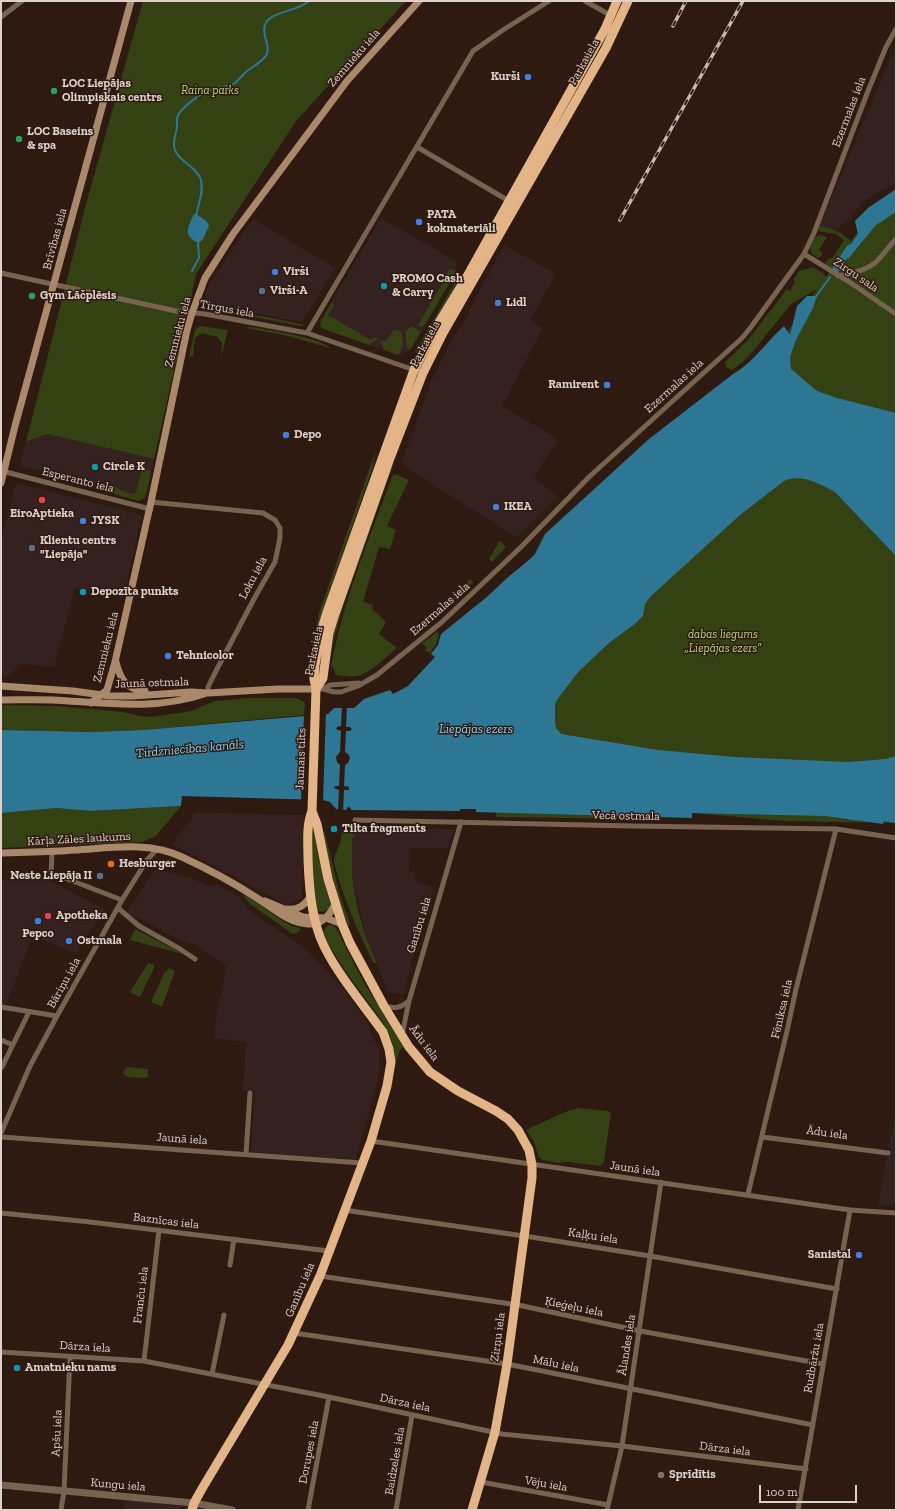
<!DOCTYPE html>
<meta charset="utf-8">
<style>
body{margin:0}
#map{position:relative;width:897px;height:1511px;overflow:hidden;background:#2f1a11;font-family:"Zilla Slab",serif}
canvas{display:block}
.frame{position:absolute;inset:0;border:2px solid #dfd0ca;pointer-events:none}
.scale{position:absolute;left:759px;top:1485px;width:98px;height:18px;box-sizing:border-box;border:2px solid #dfd0ca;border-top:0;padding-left:5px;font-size:12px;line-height:14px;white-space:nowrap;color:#dfd0ca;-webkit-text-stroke:3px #2f1a11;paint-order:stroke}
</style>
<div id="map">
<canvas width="897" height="1511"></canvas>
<div class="frame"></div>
<div class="scale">100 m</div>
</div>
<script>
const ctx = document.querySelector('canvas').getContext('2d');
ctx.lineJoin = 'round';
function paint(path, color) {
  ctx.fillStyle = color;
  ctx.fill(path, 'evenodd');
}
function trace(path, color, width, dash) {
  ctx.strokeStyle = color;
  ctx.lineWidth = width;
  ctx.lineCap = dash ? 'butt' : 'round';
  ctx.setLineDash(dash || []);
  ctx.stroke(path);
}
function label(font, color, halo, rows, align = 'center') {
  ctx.font = font + ' "Zilla Slab",serif';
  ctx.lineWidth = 3;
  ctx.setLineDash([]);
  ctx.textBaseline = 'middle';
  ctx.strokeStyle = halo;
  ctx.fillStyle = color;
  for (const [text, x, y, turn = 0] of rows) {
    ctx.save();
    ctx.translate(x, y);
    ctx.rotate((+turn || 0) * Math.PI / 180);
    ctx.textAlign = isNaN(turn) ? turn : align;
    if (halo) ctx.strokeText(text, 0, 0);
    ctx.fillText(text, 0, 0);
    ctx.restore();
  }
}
const commercial = new Path2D(`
 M896 45V183L865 200 836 231 820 225Z
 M381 218 456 261V272L410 350 399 355 321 328 320 326V322Z
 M253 219 335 268 302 322 247 312 210 307 206 303 205 293 209 285Z
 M504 245 556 274 530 320 543 328 502 406 558 439 534 478 558 496 517 538 401 464 431 382 451 341 468 315 475 298Z
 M46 434 154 459 147 494 136 496 19 466 26 442Z
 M16 483 138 514 141 517 127 583 121 595 75 588 54 667 19 664 10 676 1 675V542Z
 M195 813 304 815 302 898 287 905 172 844Z
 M389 828 454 829 448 848H410L409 871 415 874 414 878 418 882 433 888 403 995 388 992 368 942 355 891 352 872V838L354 837V829L389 830Z
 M156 869 193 879 211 887 217 884 240 897 250 912 303 946 343 988 366 1020 373 1037 379 1050 380 1070 356 1160 251 1152 255 1091 243 1090 246 1042 213 1038 226 966 196 945 178 939 127 912Z
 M45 878 105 909 76 954 33 935 6 1005H1L2 880Z
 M896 1110V1199L891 1206 878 1204Z
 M125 1500 179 1504V1510H124Z`);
const green = new Path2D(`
 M143 1H406L296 121 196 274 191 298 193 295 189 304 154 459 47 434 26 442 86 204Z
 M896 204V823L785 821 692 813 642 816V819L496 817 491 633 761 370 817 289 791 304 754 350 743 362 732 370 726 367 725 362 748 340 787 289 790 291 795 282 793 280 799 271 813 267 823 273 826 277 832 268 825 263 829 258 832 259 844 240 836 234 818 231 820 225 839 232 851 241 864 223Z
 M820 235 827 237 819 250 823 253 820 257 818 258 811 253 810 248 815 237Z
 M450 268 456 272 424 326 421 327 418 325 445 279 444 278Z
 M458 277 457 283 417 354 415 352Z
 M332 302 334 305 328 315 371 340 374 337 378 339 369 345 321 328 320 322Z
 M208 309 267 317 304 325 300 326 254 317 208 311Z
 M201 326 228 330 221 357 222 343 217 337 202 333 195 338 193 356 189 357 195 329Z
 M412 326 421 332 410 350 407 347 405 331Z
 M250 327C265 329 322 338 330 348L288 336 246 328Z
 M396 330 401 331C403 341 405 347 398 355L384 350 380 341H386L393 331Z
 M376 450 372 470 322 612 311 662H309L319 613Z
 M391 467 392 468 343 607 334 639 329 665 334 632Z
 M142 469 151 471 145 498 138 501 114 494 112 490 113 487C122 488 126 496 136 493Z
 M395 474 409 480 387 526 396 530 390 549 379 547 363 602 373 605 372 609 386 622 379 634 397 648C386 657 372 672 358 676 351 677 342 676 336 675L333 667H331C343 601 369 538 393 475Z
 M495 540 501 542 506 547 492 562 489 559 499 542Z
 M470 579 473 582 459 596 429 622 427 620 454 597Z
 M437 632 439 634 436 644 430 653 425 650 427 648 422 643Z
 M247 698H295L301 700 305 703 304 715 143 730 92 732 1 730V705L54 706 124 712 139 716 152 717 191 711 215 701Z
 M181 806 156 836 142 842 1 848V813L57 808 90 811Z
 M320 825 326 837 340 896 350 924 348 926 334 889Z
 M348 825H354V838H352C352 849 352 861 352 872 354 903 364 934 376 962L374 964C358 931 343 899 334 862 334 852 342 844 342 831H348Z
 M312 826 324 882 331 904 329 909 323 912 316 911 311 874Z
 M243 895C264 902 278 924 300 928L299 932 293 934 250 904Z
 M328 925H332L336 928 363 981 404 1047 400 1050 393 1070 395 1054 391 1038 382 1021 346 972 326 940 323 933 325 928Z
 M135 929 183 954 130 940Z
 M148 963 154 965V968L140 997 130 992Z
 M168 968 174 970V973L162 1007 151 1002 165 971H167Z
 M127 1067 147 1069 148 1070V1076L146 1078C138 1077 125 1080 123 1072Z
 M578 1108 608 1111 611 1113 604 1162 600 1166 567 1162 557 1163 543 1160 539 1158 534 1142 526 1130 565 1112Z`);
const water = new Path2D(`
 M896 189V212L876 225 848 259 845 253 858 234 855 221 868 208Z
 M194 214H196C201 218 207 219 209 226L203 239 199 243C182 236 188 227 194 214Z
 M807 296H817L813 308 796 340 790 357 791 369 817 391 837 398 896 413V556L835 492C820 484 801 473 784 481L740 515 651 596 645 604 643 616 636 623 609 643 578 672 557 700 555 705V722L556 728 561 734 658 750 735 757 848 762 886 759 896 756V823L884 821 883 824 825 816 692 813V818L476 812V809H460V811L351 810V808L348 807 346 810 336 809 330 802 323 800 182 796 181 806 90 811 57 808 1 813V730L92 732 143 730 328 714 334 708H354L364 699 390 690 393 694 408 686 435 657 431 654 438 645 441 634 488 596 507 578 529 560 535 554 545 534 649 439 733 374C753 363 767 341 784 326L790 335 797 306Z`);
const pier = new Path2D(`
 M342 706H347L346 727H350L352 729 350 731H346L345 752 348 754 350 758 348 763 345 765 344 786 349 787V790H344L343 812 338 811 339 790 334 788 335 786H339L340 765 337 762 336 757 340 752 341 731 336 729 337 727 341 726Z
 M326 712 323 802 301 801 304 713Z`);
const stream = new Path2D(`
 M196 216C198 205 204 192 201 180 197 165 172 160 174 142 175 137 176 132 177 127 177 124 177 121 177 118 180 107 202 93 212 89 219 87 229 87 235 83 239 80 242 75 246 72 252 67 260 63 265 57 274 47 257 32 268 20 276 11 298 11 309 1
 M192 271 199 258 198 241
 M815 298 830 277`);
const canal = new Path2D(`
 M836 269 850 248`);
const minor = new Path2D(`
 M585 1 612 16
 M1 17 22 1
 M417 147 509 201
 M804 254 848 281 896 314
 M1 273 176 311 205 314 307 333 423 373
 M838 276C851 273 867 271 877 261 884 254 889 246 896 239
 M307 333 473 51 503 30 549 1
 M2 471 150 509
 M151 502 263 513 275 520 280 528V538L275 562 255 597 217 669 208 687V693
 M316 689H323L334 692H341L358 686 377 675 442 622 521 547 589 477 742 338 751 327 804 254 814 233 868 91 886 47 896 29
 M323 689 330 685 359 683
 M355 820 633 826 836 829 896 838
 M52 852 51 875 65 878 122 900
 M118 908 139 926 180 949 195 959
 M384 1006C395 1009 400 1008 409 1001
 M1 1007 57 1016
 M402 1035 409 1001 461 822
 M1 1040 13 1045
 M2 1067 29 1012
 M1 1133 30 1066 57 1016 122 900 147 860 157 849
 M1 1137 362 1163
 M762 1137 888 1153
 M371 1141 850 1210 896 1213
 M246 1154 250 1093
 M748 1194 787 1031 796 989 836 829
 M344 1210 531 1237 650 1256 837 1289
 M1 1213 90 1222 329 1251
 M230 1265 234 1239
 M320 1276 518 1305 640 1331 823 1364
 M294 1333 507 1364 813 1425
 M1 1352 144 1361 329 1397 502 1434 622 1446 806 1469
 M144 1361 159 1230
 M212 1374 224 1315
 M481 1482 608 1505
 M61 1510 64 1491 70 1357
 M308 1510 329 1397
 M396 1510 412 1415
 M607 1510 622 1446 661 1182
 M798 1510 850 1210`);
const tertiary = new Path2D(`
 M1 1485 194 1503 232 1510`);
const secondary = new Path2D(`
 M1 483 15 426 131 1
 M116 662C120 679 127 690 145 691
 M1 686 73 691 110 696H133L191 692 208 693 278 689H316
 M1 700C24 700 46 699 69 701 114 704 160 709 204 694
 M91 703 107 690 115 662 151 502 187 330 192 313 205 278 233 234 347 81 419 1
 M1 853C25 852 50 852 74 850 110 848 149 841 182 857 208 869 234 883 257 898 273 908 288 923 308 924 322 925 330 915 335 904
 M265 901 303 917 326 918 342 924
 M287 909C298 910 304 906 310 897`);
const trunk = new Path2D(`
 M316 689 323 678 329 633 335 614 389 461 423 373 443 333 606 48 628 1
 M312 811 317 824 328 879 342 924 350 943 384 1006 409 1047 430 1072 458 1091 496 1111 508 1119 518 1130 529 1150 532 1165V1178L507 1364 495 1432 472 1510
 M192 1510 194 1503 203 1487 288 1345 320 1276 371 1141 387 1086 391 1062 389 1049 383 1032C363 1004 332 968 320 937 311 912 309 886 308 859 308 843 306 826 312 811L316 689 314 679 315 665 321 632 327 612 414 370 435 329 469 273 605 29 617 1`);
const rail = new Path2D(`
 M673 26 686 1
 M620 220 743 1`);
const markers = [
 [528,77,4,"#3f7fe0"],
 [54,91,4,"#2e9e5b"],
 [19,139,4,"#2e9e5b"],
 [419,222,4,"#3f7fe0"],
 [275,272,4,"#3f7fe0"],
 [384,286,4,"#0f9aa8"],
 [262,291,4,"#5c6f8a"],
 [32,296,4,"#2e9e5b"],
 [498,303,4,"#3f7fe0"],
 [607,385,4,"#3f7fe0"],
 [286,435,4,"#3f7fe0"],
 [95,467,4,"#0f9aa8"],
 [42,500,4,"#e0444e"],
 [496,507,4,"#3f7fe0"],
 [83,521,4,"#3f7fe0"],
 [32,548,4,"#5c6f8a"],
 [83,592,4,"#0f9aa8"],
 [168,656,4,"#3f7fe0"],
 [334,829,4,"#0f9aa8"],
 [111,864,4,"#e8710a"],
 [100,876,4,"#5c6f8a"],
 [48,916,4,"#e0444e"],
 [38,921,4,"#3f7fe0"],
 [69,941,4,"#3f7fe0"],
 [859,1255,4,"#3f7fe0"],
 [17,1368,4,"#0f9aa8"],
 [661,1475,4,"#8d6e63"]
];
const streetNames = [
 ["Zemnieku iela",354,58,-49],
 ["Parka iela",584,62,-61],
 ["Ezermalas iela",849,112,-69],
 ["Brīvības iela",55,239,-75],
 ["Zirgu sala",856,275,34],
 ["Tirgus iela",227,309,10],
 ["Zemnieku iela",178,332,-75],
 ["Parka iela",425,344,-62],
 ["Ezermalas iela",674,386,-42],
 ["Esperanto iela",78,480,14],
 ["Loku iela",253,578,-62],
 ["Ezermalas iela",440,609,-41],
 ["Zemnieku iela",106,647,-76],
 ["Parka iela",314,651,-78],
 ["Jaunā ostmala",152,683,-2],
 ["Jaunais tilts",301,759,-88],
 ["Vecā ostmala",626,816,1],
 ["Kārļa Zāles laukums",79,839,-3],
 ["Ganību iela",419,925,-73],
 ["Bāriņu iela",64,983,-61],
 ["Fēniksa iela",782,1009,-77],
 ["Ādu iela",424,1043,53],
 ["Ādu iela",827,1133,8],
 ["Jaunā iela",182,1139,4],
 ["Jaunā iela",635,1169,8],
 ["Baznīcas iela",166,1221,7],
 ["Kaļķu iela",593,1236,9],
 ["Ganību iela",300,1290,-67],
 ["Franču iela",141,1295,-83],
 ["Ķieģeļu iela",574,1307,12],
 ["Zirņu iela",498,1337,-82],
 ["Ālandes iela",627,1345,-81],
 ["Dārza iela",85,1347,4],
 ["Rudbāržu iela",814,1358,-80],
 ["Mālu iela",556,1364,12],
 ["Dārza iela",405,1403,12],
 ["Apšu iela",57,1433,-87],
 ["Dārza iela",725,1449,7],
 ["Dorupes iela",309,1452,-79],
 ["Baidzeles iela",395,1461,-80],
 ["Vēju iela",546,1484,10],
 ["Kungu iela",118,1485,5]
];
const poiNames = [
 ["Kurši",520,77,"right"],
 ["LOC Liepājas",62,84],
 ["Olimpiskais centrs",62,98],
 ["LOC Baseins",27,132],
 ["& spa",27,146],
 ["PATA",427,215],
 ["kokmateriāli",427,229],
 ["Virši",283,272],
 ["PROMO Cash",392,279],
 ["& Carry",392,293],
 ["Virši-A",270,291],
 ["Gym Lāčplēsis",40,296],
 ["Lidl",506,303],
 ["Ramirent",599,385,"right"],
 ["Depo",294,435],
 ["Circle K",103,467],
 ["IKEA",504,507],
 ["EiroAptieka",42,514,"center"],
 ["JYSK",91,521],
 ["Klientu centrs",40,541],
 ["\"Liepāja\"",40,555],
 ["Depozīta punkts",91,592],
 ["Tehnicolor",176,656],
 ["Tilta fragments",342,829],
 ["Hesburger",119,864],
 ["Neste Liepāja II",92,876,"right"],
 ["Apotheka",56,916],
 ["Pepco",38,934,"center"],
 ["Ostmala",77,941],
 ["Sanistal",851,1255,"right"],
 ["Amatnieku nams",25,1368],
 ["Sprīdītis",669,1475]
];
const parkNames = [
 ["Raiņa parks",210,91],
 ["dabas liegums",723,635],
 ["„Liepājas ezers”",723,649]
];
const waterNames = [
 ["Liepājas ezers",476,729],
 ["Tirdzniecības kanāls",190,749,-5]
];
paint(commercial, '#352220');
paint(green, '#334113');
paint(water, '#2d7795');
paint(pier, '#2f1a11');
trace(stream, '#2d7795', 2);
trace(canal, '#2d7795', 7);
trace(minor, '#776350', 5);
trace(tertiary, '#776350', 7);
trace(secondary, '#aa896b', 7);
trace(trunk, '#e2b488', 9);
trace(rail, '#c7b7b0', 3.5);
trace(rail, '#2f1a11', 2, [6]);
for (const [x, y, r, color] of markers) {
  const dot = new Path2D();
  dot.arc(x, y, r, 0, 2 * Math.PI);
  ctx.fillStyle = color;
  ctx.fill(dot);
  trace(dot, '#2f1a11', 1.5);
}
label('12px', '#dfd0ca', '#2f1a11', streetNames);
label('bold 12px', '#dfd0ca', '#2f1a11', poiNames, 'left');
label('italic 12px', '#b7d57f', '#2f1a11', parkNames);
label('italic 13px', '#84d3f7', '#2f1a11', waterNames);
</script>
